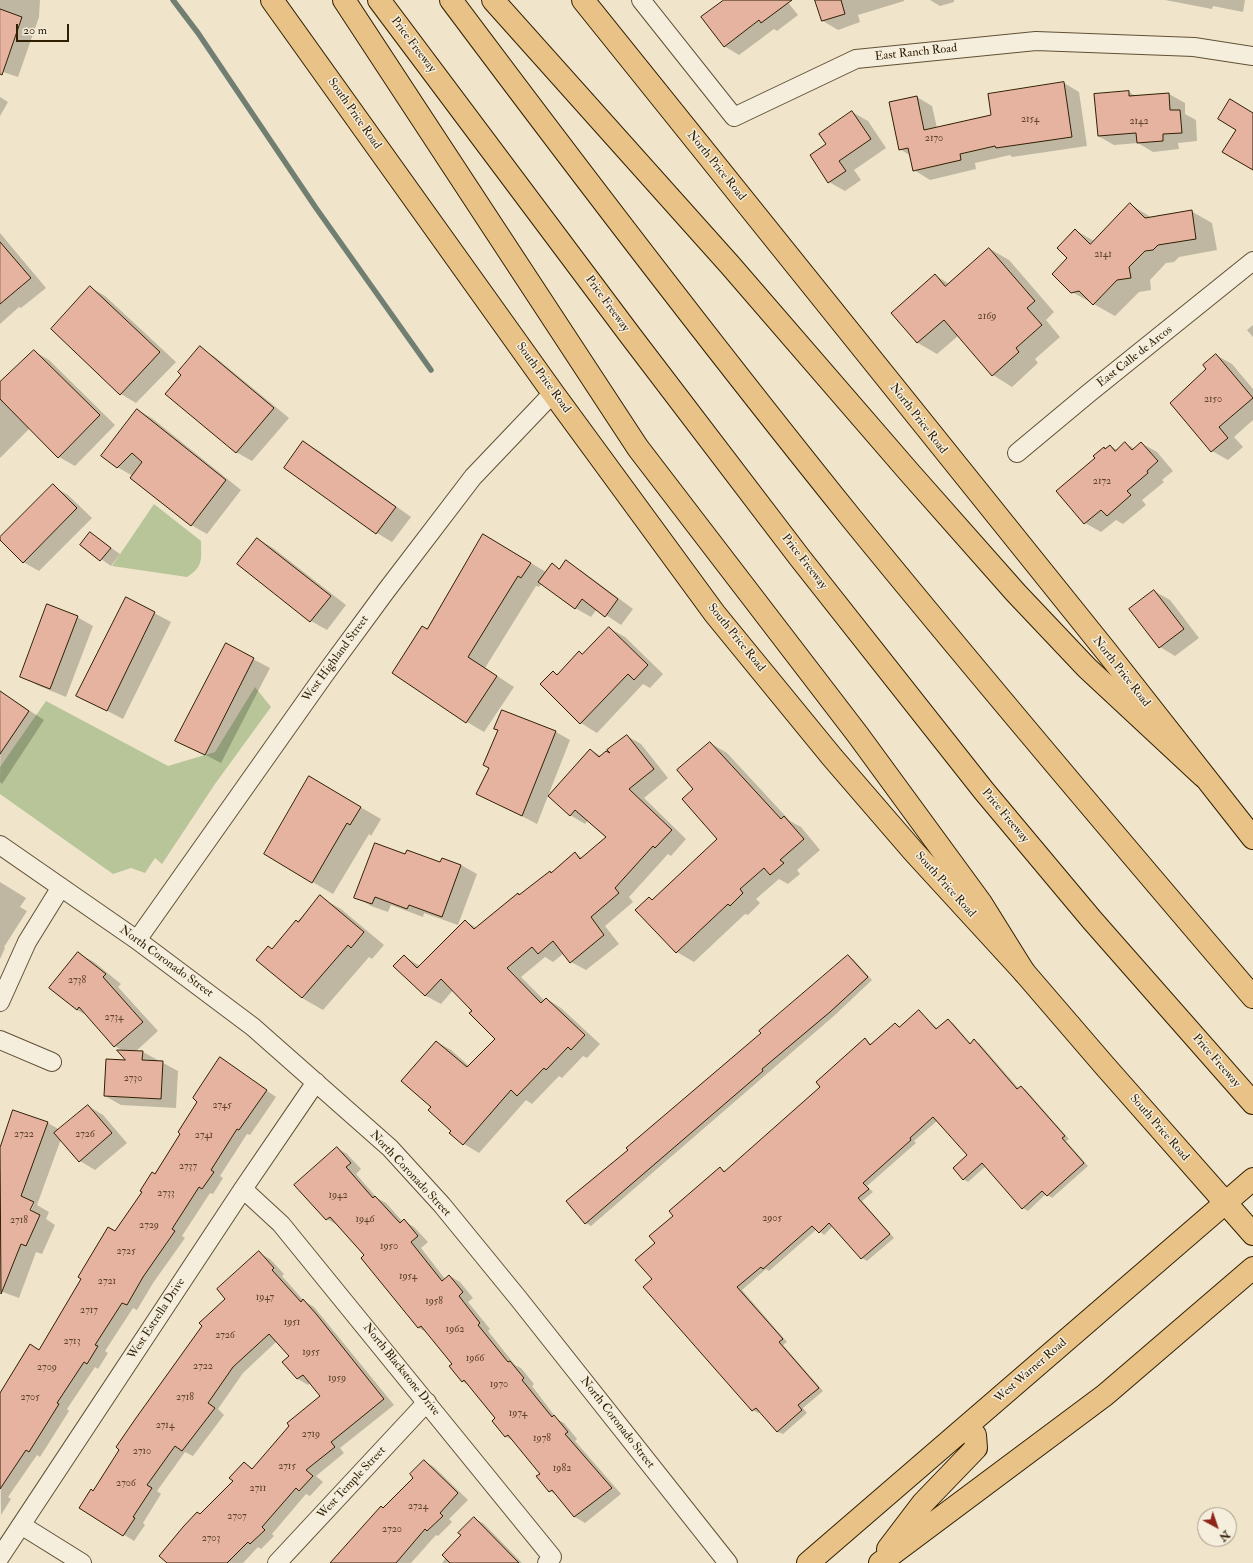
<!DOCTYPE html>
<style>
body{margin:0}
#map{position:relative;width:1253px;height:1563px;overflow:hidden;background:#f0e5cb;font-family:"IM FELL Double Pica",serif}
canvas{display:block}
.north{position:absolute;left:1197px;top:1507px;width:40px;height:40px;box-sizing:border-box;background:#f5eedd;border:1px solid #a79b86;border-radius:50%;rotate:140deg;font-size:11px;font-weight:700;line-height:16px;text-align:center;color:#311f03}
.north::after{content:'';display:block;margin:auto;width:14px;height:18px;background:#8f2418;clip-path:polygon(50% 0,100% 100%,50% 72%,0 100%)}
.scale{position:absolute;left:16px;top:24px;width:53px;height:18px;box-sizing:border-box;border:2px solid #311f03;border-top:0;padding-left:5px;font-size:12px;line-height:14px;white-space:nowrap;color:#311f03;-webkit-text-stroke:3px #f5eedd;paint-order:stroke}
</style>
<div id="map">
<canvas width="1253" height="1563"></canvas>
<div class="north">N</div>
<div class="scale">20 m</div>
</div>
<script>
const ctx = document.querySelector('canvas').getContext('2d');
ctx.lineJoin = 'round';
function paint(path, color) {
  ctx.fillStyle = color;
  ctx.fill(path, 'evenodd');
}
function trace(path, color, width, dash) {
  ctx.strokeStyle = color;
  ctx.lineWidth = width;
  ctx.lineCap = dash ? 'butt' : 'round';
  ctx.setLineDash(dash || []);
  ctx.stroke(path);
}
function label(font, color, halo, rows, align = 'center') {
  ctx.font = font + ' "IM FELL Double Pica",serif';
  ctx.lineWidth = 3;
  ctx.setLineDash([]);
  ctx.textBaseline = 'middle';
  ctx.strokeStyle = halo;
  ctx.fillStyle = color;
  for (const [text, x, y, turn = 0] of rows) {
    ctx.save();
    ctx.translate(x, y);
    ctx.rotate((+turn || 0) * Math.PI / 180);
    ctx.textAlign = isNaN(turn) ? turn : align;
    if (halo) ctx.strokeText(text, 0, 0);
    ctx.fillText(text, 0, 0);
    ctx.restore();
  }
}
const green = new Path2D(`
 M154 504 201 541C201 559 204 566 187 577L112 566Z
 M255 687 271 707 215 784 162 864 155 858 145 873 131 868 113 874 0 794V767L46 701 168 766 215 752Z`);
const shadow = new Path2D(`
 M0 0H40L39 17 18 77 0 71Z
 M726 0H786L798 15 777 31 774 29 739 55 724 46Z
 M816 0H904V1L858 15 860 22 838 30 823 21Z
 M930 0H954V2L940 6Z
 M1165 0H1245L1243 12 1213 6 1212 9Z
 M1064 83 1079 92 1087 146 1012 157 1010 155 975 163 976 169 930 180 914 170 911 156 900 149 917 97 932 106 937 128 992 116Z
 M1129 92 1137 97 1169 94 1185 103V114L1196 120 1197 141 1178 143 1179 149 1153 152 1138 143 1114 145 1098 136Z
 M0 97 8 102 0 116Z
 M852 112 868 121 886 148 854 170 861 180 845 191 829 182 827 145Z
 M1130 204 1152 218 1191 211 1212 223 1217 250 1179 257 1174 262 1166 263 1150 280 1151 290 1139 292 1115 316 1072 292 1069 258 1075 230 1094 241Z
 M0 233 46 288 21 308 19 307 0 324Z
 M990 249 1009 260 1054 312 1046 320 1060 337 1035 359 1038 363 1012 387 993 375 958 336 937 354 918 343 935 275 949 284Z
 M90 287 105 296 176 362 136 403 121 394Z
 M1253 325V337L1247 330Z
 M200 348 215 357 289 418 252 461 236 452 182 374Z
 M34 351 49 360 115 425 75 466 59 457 30 428 0 458V385Z
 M1216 355 1232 364 1253 389V420L1234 437 1243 447 1228 460 1212 451 1207 369Z
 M138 410 153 419 241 490 207 534 191 525 133 476 117 467Z
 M303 442 319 451 411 517 392 542 377 533Z
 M1125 443 1135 449 1141 443 1157 452 1173 471 1162 480 1164 482 1142 500 1146 505 1123 524 1116 520 1101 532 1085 523 1058 491 1096 458 1104 448 1106 450 1110 446 1117 450Z
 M53 486 68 495 92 518 39 571 23 562 0 538Z
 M90 533 120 554 111 566 81 545Z
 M258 539 273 548 346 605 327 630 311 621 238 564Z
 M501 545 546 572 552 565 560 569 566 562 582 571 633 609 621 625 597 609 591 617 575 608 542 583 539 587 536 586 485 668 514 687 484 732 467 722 428 630Z
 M1154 591 1170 600 1199 638 1175 656 1160 647Z
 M126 598 171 622 123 719 77 695Z
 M77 617 93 626 66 697 37 685 22 676Z
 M609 628 625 637 663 674 650 688 643 684 597 733 581 723 541 684 553 672 558 675 580 653 583 655Z
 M226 645 270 668 221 763 177 740Z
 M1 692 44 720 2 784 0 782Z
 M503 711 556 732 570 740 537 824 477 793 490 768Z
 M627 736 641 744 668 778 644 798 686 839 671 856 668 854 629 897 633 902 605 926 619 944 586 970 571 962 564 953 553 962 545 957 521 977 545 1001 547 999 561 1008 600 1044 587 1058 583 1056 562 1078 559 1076 532 1104 526 1100 479 1153 464 1144 450 1133 452 1131 432 1107 437 1042 451 1050 469 1066 496 1039 473 1011 453 990 441 1004 426 996 394 966 404 956 420 966 465 921 477 928 552 874 575 854 583 858 607 837 588 820 585 824 570 815 591 750 601 756H614Z
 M710 743 727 753 790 821 801 827 820 850 797 870 800 874 788 884 779 879 756 899 760 903 748 915 745 914 694 962 677 952 653 901 718 839 694 789Z
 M310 778 381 819 371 836 369 834 333 894 265 854Z
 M406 855 441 864 443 859 461 865 477 874 458 925 424 913 423 917 391 905 388 912 371 906 356 897Z
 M0 882 26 898 20 907 27 911 4 947 5 948 0 959Z
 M320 897 341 909 384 945 372 959 369 957 323 1010 302 998 272 949Z
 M78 953 94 962 121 984 118 987 158 1031 135 1052H143L178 1071 176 1108 121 1105 105 1096 128 1061 123 1051 115 1046 88 1016 77 1010Z
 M848 956 853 959 872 980 835 1015 591 1226 586 1223 629 1150Z
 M919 1011 938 1029 948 1020 953 1023 971 1044 974 1041 979 1043 1019 1089 1021 1087 1026 1090 1069 1139 1066 1141 1088 1166 1052 1198 1046 1194 1028 1211 1023 1208 986 1166 968 1182 963 1179 969 1155 938 1120 914 1141 916 1143 867 1186 873 1192 862 1201 894 1238 867 1261 862 1258 833 1226 824 1235 817 1229 769 1271 766 1269 742 1290 787 1342 783 1345 823 1391 803 1408 807 1413 783 1434 778 1432 760 1411 758 1413 753 1410 645 1287 654 1280 657 1243 674 1216 720 1168 726 1172 822 1087 865 1039 872 1045 895 1024 901 1027Z
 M220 1058 276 1097 250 1135 247 1134 220 1176 223 1178 213 1194 210 1193 182 1236 185 1238 153 1283 137 1310 133 1308 105 1351 108 1353 98 1369 95 1367 67 1409 69 1411 40 1457 37 1455 8 1497 11 1499 1 1515 0 1408 30 1345 40 1350 83 1279 79 1277 95 1248 109 1228 115 1232 182 1133Z
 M88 1106 103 1115 127 1143 95 1170 80 1161 61 1139 37 1205 49 1212 46 1219 55 1225 42 1254 36 1252 19 1298 0 1291V1173L3 1166 0 1164V1151L14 1111 48 1123 60 1130ZM33 1202H35L29 1215 27 1214Z
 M337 1148 347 1154 361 1169 356 1174 377 1198 386 1203 403 1222 404 1221 414 1227 428 1242 421 1248 445 1279 450 1276 460 1282 473 1298 468 1302 490 1329 488 1331 515 1365 521 1368 534 1384 532 1386 557 1419 564 1423 577 1439 575 1441 621 1494 585 1523 575 1517 558 1496 550 1491 538 1476 541 1474 515 1442 505 1436 497 1418 470 1386 463 1382 450 1366 453 1364 428 1333 419 1328 362 1258 365 1255 337 1225 327 1219Z
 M259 1253 270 1259 284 1274 282 1276 304 1301 314 1307 394 1405 340 1448 344 1453 316 1476 323 1482 310 1496 306 1494 272 1534 274 1536 261 1549 258 1547 243 1563H168L201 1515 234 1481 244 1463 253 1469 321 1397 310 1383 308 1385 298 1379 284 1362 290 1356 277 1341 243 1373 218 1409 224 1415 193 1456 185 1452 157 1491 161 1494 143 1523 145 1525 134 1541 80 1507 93 1492Z
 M424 1461 434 1467 468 1500 449 1519 452 1522 438 1536 436 1535 411 1563H331L414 1478Z
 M474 1518 484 1524 522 1563H442Z`);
const stream = new Path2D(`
 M173 0 198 33 316 208 431 370`);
const building = new Path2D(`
 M724 0H792L761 23 759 20 724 47 701 17Z
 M815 0H841L845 14 822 21Z
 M0 9 22 17 2 75 0 74Z
 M1064 82 1072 137 996 148 995 146 960 154 961 160 913 171 908 148 899 150 889 102 917 96 924 130 991 115 988 94Z
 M1129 91V96L1169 93 1170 110H1180L1182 133 1163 134V141L1137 143 1136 133 1098 136 1094 94Z
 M1230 99 1253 113V170L1222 152 1236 130 1218 119Z
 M852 111 871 139 839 161 846 171 828 183 810 155 826 144 819 134Z
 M1130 203 1145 218 1192 210 1196 239 1158 245 1153 250 1145 251 1129 267 1131 278 1117 280 1093 305 1079 291 1071 293 1052 274 1067 258 1057 248 1075 229 1090 244Z
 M0 242 31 278 0 304Z
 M989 248 1035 301 1027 308 1042 325 1016 348 1019 352 992 376 944 320 917 343 891 313 935 274 945 286Z
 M90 286 160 352 120 395 51 329Z
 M200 346 274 408 236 453 165 394 181 375 178 372Z
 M34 350 100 415 58 458 0 399V382Z
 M1216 354 1253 398 1219 427 1228 438 1211 452 1170 403 1206 369 1203 365Z
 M137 409 226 480 191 526 130 478 142 462 132 453 117 468 101 456Z
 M303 441 396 507 376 534 284 468Z
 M1125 442 1132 450 1141 442 1158 461 1147 471 1148 473 1127 491 1131 495 1107 516 1101 510 1084 524 1056 491 1095 458 1093 456 1104 447 1105 449 1110 445 1115 451Z
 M53 484 77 508 23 563 0 540V537Z
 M90 532 111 548 100 561 80 545Z
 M483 534 531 563 521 578 518 576 468 657 497 676 466 723 392 673 422 626 427 629Z
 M257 538 331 596 310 622 237 564Z
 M566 560 618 599 605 617 582 599 575 609 538 582 552 563 559 569Z
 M1154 590 1184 629 1159 648 1129 609Z
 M126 597 155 612 107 711 76 696Z
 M47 604 78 616 50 689 20 677Z
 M609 627 648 665 634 680 628 674 580 724 540 684 553 671 557 675 579 651 582 654Z
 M226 643 254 658 205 755 175 741Z
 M0 691 29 711 0 754Z
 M502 710 556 731 522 816 476 794 489 768 483 765 498 730 494 729Z
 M627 735 654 769 629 789 672 830 655 848 653 846 615 888 619 893 591 917 604 935 570 963 553 941 538 954 532 947 507 968 541 1003 546 998 585 1035 571 1050 568 1047 546 1070 544 1068 517 1096 511 1090 463 1145 449 1133 451 1131 428 1110 431 1107 401 1081 436 1041 467 1067 495 1039 469 1013 472 1011 441 979 425 996 393 966 404 955 417 968 465 920 474 929 518 893 519 895 550 871 551 873 575 852 580 859 606 837 575 810 570 816 548 796 590 749 599 757 606 751 610 753 607 750Z
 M710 742 781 819 784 816 804 839 780 860 784 863 770 875 764 868 740 889 743 893 730 906 728 904 676 953 635 910 649 897 652 900 717 839 682 799 693 789 677 770Z
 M309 776 361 807 350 825 347 823 312 883 264 854Z
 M375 843 405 854 407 850 440 862 442 858 461 865 442 917 409 905 407 909 375 897 372 904 354 898Z
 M320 895 364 932 351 948 348 945 302 998 256 960 268 946 272 949 296 920 298 922Z
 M78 952 106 974 103 977 143 1022 114 1047 79 1007 77 1010 49 988Z
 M848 955 868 977 830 1012 762 1069 763 1071 585 1224 566 1201 628 1150 626 1148 761 1033 759 1031Z
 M919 1010 936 1029 948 1019 970 1044 974 1039 1017 1089 1021 1086 1065 1136 1062 1138 1084 1163 1047 1196 1042 1191 1022 1209 982 1163 963 1180 953 1168 967 1155 933 1117 910 1138 911 1140 863 1183 869 1189 858 1198 890 1234 861 1259 829 1223 819 1233 812 1226 763 1269 761 1267 737 1287 783 1339 779 1342 819 1388 798 1405 802 1410 777 1432 756 1408 752 1411 643 1287 652 1279 635 1260 655 1243 649 1236 673 1216 669 1211 720 1167 724 1172 820 1087 816 1082 865 1038 870 1045 895 1023 899 1027Z
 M117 1050 143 1051 142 1060 163 1061 161 1099 104 1096 106 1059 125 1060Z
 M220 1057 267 1090 239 1130 237 1129 211 1170 214 1172 202 1189 199 1187 172 1229 175 1231 143 1277 127 1305 122 1303 95 1345 98 1346 87 1364 84 1362 57 1403 59 1404 29 1452 26 1450 0 1489V1393L30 1344 39 1350 81 1279 78 1277 108 1227 115 1231 142 1192 140 1191 152 1172 155 1174 180 1134 178 1132 197 1102 193 1098Z
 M88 1105 112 1133 79 1162 54 1133Z
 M13 1110 48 1122 21 1196 34 1202 30 1210 40 1215 26 1246 21 1244 1 1294 0 1148Z
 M337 1147 351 1163 346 1167 373 1198 375 1196 400 1223 404 1219 418 1236 411 1242 442 1281 449 1275 463 1292 459 1296 480 1323 478 1325 508 1362 510 1361 524 1378 522 1380 552 1417 554 1415 568 1432 565 1434 612 1488 574 1517 552 1490 549 1492 536 1476 540 1474 508 1435 505 1437 492 1421 495 1418 464 1380 462 1382 449 1366 452 1364 421 1326 418 1328 361 1258 364 1255 330 1217 326 1220 294 1185Z
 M259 1251 274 1268 272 1270 301 1302 303 1299 317 1315 384 1399 331 1442 335 1447 306 1470 313 1476 299 1491 296 1488 262 1527 265 1530 250 1544 248 1542 227 1563H167L159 1556 183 1527 197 1512 200 1514 233 1481 229 1478 244 1462 252 1469 289 1426 287 1423 320 1396 303 1375 297 1379 282 1362 289 1356 269 1334 233 1367 208 1403 215 1408 182 1451 175 1446 147 1485 152 1488 133 1517 135 1518 123 1536 79 1508 91 1489 93 1491 119 1450 116 1447 136 1418 202 1326 199 1323 225 1299 217 1289Z
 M424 1460 458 1493 440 1513 443 1516 427 1531 425 1529 396 1563H330L381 1506 383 1508 413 1478 410 1474Z
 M474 1517 519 1563H450L442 1555 461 1535 458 1533Z`);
const minor = new Path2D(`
 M641 0 734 117 856 59 1036 41 1194 47 1253 56
 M1017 453 1089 393 1253 261
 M0 845 137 940 253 1027 390 1148 442 1205 518 1298 728 1563
 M137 940 325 674 386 591 473 477 553 393
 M0 1002 27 942 61 887
 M0 1040 52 1062
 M243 1189 281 1224 552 1557 547 1563
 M21 1525 82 1563
 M0 1557 243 1189 316 1082
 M277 1563 427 1402`);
const major = new Path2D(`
 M272 0 553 393 715 614 832 757 914 852 1024 972 1104 1065 1253 1234
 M583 0 1106 651 1253 838
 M888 1549 923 1503 976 1448 975 1435 967 1426
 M808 1563 1253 1179
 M880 1563 1105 1395 1253 1268`);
const highway = new Path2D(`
 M344 0 638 448 858 735 981 903 1024 972
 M379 0 630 335 800 558 984 791 1092 920 1253 1103
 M451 0C582 175 715 349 852 519 983 680 1118 839 1253 997
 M493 0 730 265 909 472 1016 593 1087 668 1203 776`);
const numberNames = [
 ["2154",1030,120],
 ["2142",1139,122],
 ["2170",934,139],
 ["2141",1103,255],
 ["2169",987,317],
 ["2150",1213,400],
 ["2172",1102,482],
 ["2738",77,981],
 ["2734",114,1018],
 ["2730",133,1079],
 ["2745",222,1106],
 ["2722",24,1135],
 ["2726",85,1135],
 ["2741",204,1136],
 ["2737",188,1167],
 ["2733",166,1194],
 ["1942",338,1196],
 ["2905",772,1219],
 ["1946",365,1220],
 ["2718",19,1221],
 ["2729",149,1226],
 ["1950",389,1247],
 ["2725",126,1252],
 ["1954",408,1277],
 ["2721",107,1282],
 ["1947",265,1298],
 ["1958",434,1302],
 ["2717",89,1311],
 ["1951",292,1323],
 ["1962",455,1330],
 ["2726",225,1336],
 ["2713",72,1342],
 ["1955",311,1353],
 ["1966",475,1359],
 ["2722",203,1367],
 ["2709",47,1368],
 ["1959",337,1379],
 ["1970",499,1385],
 ["2705",30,1398],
 ["2718",185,1398],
 ["1974",518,1414],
 ["2714",165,1426],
 ["2719",311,1435],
 ["1978",542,1439],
 ["2710",142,1452],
 ["2715",287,1467],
 ["1982",562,1469],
 ["2706",126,1484],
 ["2711",258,1489],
 ["2724",418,1507],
 ["2707",237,1517],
 ["2720",392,1530],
 ["2703",211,1539]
];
const streetNames = [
 ["Price Freeway",413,45,53],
 ["East Ranch Road",916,53,-6],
 ["South Price Road",354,114,55],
 ["North Price Road",716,166,51],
 ["Price Freeway",607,304,54],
 ["East Calle de Arcos",1135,357,-38],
 ["South Price Road",543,378,54],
 ["North Price Road",918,419,52],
 ["Price Freeway",804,562,52],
 ["South Price Road",736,638,51],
 ["West Highland Street",336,659,-54],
 ["North Price Road",1121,672,52],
 ["Price Freeway",1005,816,50],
 ["South Price Road",945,885,48],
 ["North Coronado Street",166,962,36],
 ["Price Freeway",1216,1061,49],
 ["South Price Road",1159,1128,49],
 ["North Coronado Street",410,1174,47],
 ["West Estrella Drive",157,1319,-57],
 ["North Blackstone Drive",401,1370,51],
 ["West Warner Road",1031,1371,-41],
 ["North Coronado Street",617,1423,52],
 ["West Temple Street",352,1483,-47]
];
paint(green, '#b7c599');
paint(shadow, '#0003');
trace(stream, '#717e72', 5.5);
paint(building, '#e6b3a1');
trace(building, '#311f03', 1);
trace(minor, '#615035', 20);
trace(major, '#311f03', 24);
trace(highway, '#311f03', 24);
trace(minor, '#f5eedd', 18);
trace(major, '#e8c286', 22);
trace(highway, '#e8c286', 22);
label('10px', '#5e442a', null, numberNames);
label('12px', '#311f03', '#f5eedd', streetNames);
</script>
